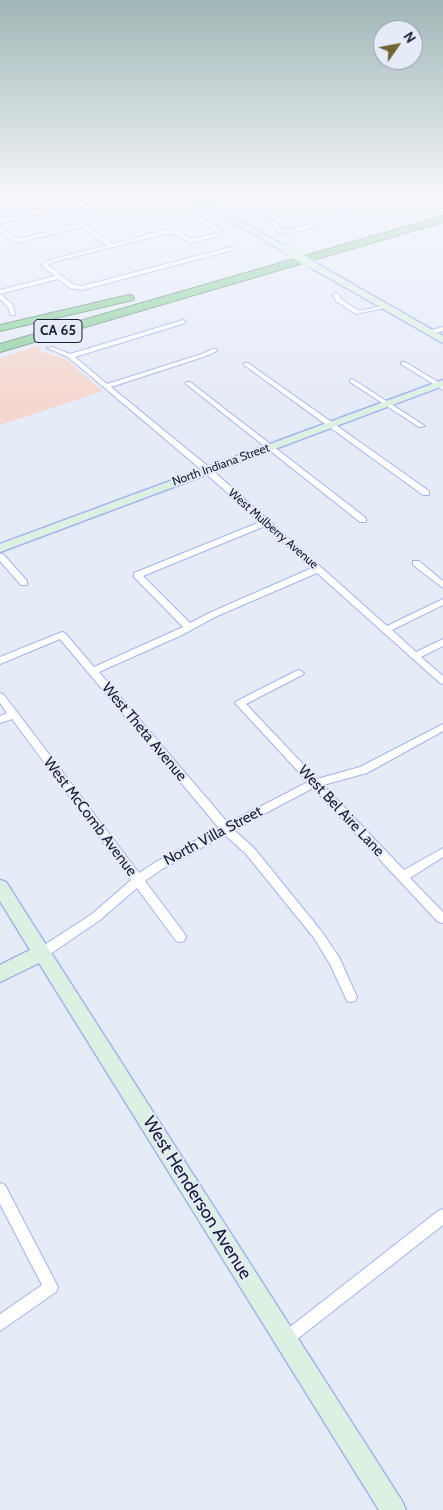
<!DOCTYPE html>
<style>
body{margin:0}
#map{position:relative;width:443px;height:1510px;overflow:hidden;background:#e6ebf8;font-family:Cabin,sans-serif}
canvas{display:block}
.north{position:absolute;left:373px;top:20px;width:50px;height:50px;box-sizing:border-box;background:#e6ebf8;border:1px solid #9399aa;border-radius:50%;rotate:57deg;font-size:14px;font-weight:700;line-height:20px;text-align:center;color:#171d35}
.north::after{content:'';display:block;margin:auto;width:18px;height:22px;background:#746331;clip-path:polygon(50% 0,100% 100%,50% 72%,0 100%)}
</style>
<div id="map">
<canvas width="443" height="1510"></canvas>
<div class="north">N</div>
</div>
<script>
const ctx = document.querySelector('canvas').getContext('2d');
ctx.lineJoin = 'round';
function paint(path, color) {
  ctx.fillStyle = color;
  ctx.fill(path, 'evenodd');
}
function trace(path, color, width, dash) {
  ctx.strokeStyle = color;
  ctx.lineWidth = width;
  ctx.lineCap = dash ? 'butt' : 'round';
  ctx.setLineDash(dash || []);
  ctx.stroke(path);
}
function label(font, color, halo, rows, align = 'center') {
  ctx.font = font + ' Cabin,sans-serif';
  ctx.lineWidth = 4;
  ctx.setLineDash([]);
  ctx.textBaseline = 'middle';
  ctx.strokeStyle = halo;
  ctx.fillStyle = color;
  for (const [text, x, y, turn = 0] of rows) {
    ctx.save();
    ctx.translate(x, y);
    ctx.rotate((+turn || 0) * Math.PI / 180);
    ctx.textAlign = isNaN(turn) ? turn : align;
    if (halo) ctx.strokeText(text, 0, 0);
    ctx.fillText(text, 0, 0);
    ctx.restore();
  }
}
const green = new Path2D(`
 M40 345 39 349 42 352 65 359 103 391 0 425V358Z`);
const street = new Path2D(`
 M65 195H70L107 218V220L85 225 113 244 164 230 177 231 192 239 218 233 194 216 237 204C248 204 274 219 280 229H293L338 216 341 218 293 233 278 232 272 224 241 208H237L201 216 223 231 222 235 191 243 174 234H164L53 262 48 265 74 285 82 286 231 247 234 249 233 250 82 290 70 288 58 279 0 294V290L55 276 41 265 49 260 108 245 80 227 16 243 0 231V226L17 239 101 219 79 205 0 223V219L75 202Z
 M130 195H135L141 198 156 195H164L140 201Z
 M351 195H356L358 197 354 198Z
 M336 293 338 294 341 299 359 311 386 305 389 307 356 314 336 301 333 295Z
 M0 294 13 305 15 315H11L8 307 0 299Z
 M183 320 186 322 185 323 75 357 107 384 202 354 213 349H217V351L206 356 111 387 210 468 387 626 443 599V605L392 630 416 652 443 639V646L421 657 443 676V684L440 683 317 573 215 617 182 635 99 672 228 823 308 782 235 703 237 701 296 671 299 670 304 673 302 675 246 704 317 779 360 767 443 724V731L367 773 323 785 404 870 443 848V857L410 878 443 912V923L438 922 313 788 234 830 254 848 322 932 339 957 357 997 355 1001 351 1002 347 1001 330 964 314 938 246 854 225 835 162 869 145 881 184 933 186 937 184 941 180 942 176 941 137 888 100 920 46 957 42 958 38 957 36 953 38 949 92 914 131 880 12 719 0 723V716L7 713 0 703V693L3 694 17 712 139 873 154 863 219 828 60 639 0 664V657L62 632 65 633 94 667 183 627 134 577V573L260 522 204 472 68 357 47 348 52 347 70 354ZM265 526 312 568 209 613 190 623 143 576Z
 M443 327V331L429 334 426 332Z
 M401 362H405L443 385V390L401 364Z
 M244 363H248L429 491V495H423L244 365Z
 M352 379 354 380 425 426 419 427 350 382V380Z
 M186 382H190L366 518V522H360L186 384Z
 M0 554H3L27 581V585H21L0 561Z
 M413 561H419L443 581V588L413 565Z
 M0 1183 5 1185 58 1287 56 1292 0 1331V1314L42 1285 0 1204Z
 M443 1209V1225L291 1344 286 1347 281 1344 278 1339 281 1334 438 1211Z`);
const secondary = new Path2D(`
 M9 195H23L0 201V197Z
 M186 195H195L291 250 284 252Z
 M308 262H314L443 336V343L308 266Z
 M443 380V386L0 552V544Z
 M0 880 6 882 48 948 402 1501 406 1510H379L39 963 0 982V965L30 950 0 901Z`);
const highway = new Path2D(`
 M443 216V222L0 352V344Z
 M129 295 133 296 134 298 133 300 0 331V325Z`);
const secondaryBridge = new Path2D(`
 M287 250 311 264`);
const farStreetnames = [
 ["North Indiana Street",221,465,-20],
 ["West Mulberry Avenue",273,529,41]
];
const shields = [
 [58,331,48]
];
const shieldNames = [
 ["CA 65",58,331]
];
const streetNames = [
 ["West Theta Avenue",144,732,50],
 ["West Bel Aire Lane",341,811,47],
 ["West McComb Avenue",90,817,53],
 ["North Villa Street",213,836,-28]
];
const nearStreetnames = [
 ["West Henderson Avenue",197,1198,58]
];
paint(green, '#f5d6cf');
trace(street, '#a1b4f2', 2);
trace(secondary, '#a1b4f2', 3);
trace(highway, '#649279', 2);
paint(street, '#fff');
paint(secondary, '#ddf1e2');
paint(highway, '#8ed19e');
trace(secondaryBridge, '#a1b4f2', 9, []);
trace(secondaryBridge, '#ddf1e2', 8);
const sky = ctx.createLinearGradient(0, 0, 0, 406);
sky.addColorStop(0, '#a0b6b6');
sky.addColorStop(0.48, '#f4f6fc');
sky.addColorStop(1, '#f4f6fc00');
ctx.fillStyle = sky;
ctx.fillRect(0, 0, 443, 406);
label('12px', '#171d35', '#e6ebf8', farStreetnames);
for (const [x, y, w] of shields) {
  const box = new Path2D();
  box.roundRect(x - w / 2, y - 11.5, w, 23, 4);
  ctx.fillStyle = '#e6ebf8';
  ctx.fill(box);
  trace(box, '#171d35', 1);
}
label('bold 14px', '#171d35', null, shieldNames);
label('15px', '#171d35', '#e6ebf8', streetNames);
label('18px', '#171d35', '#e6ebf8', nearStreetnames);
</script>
